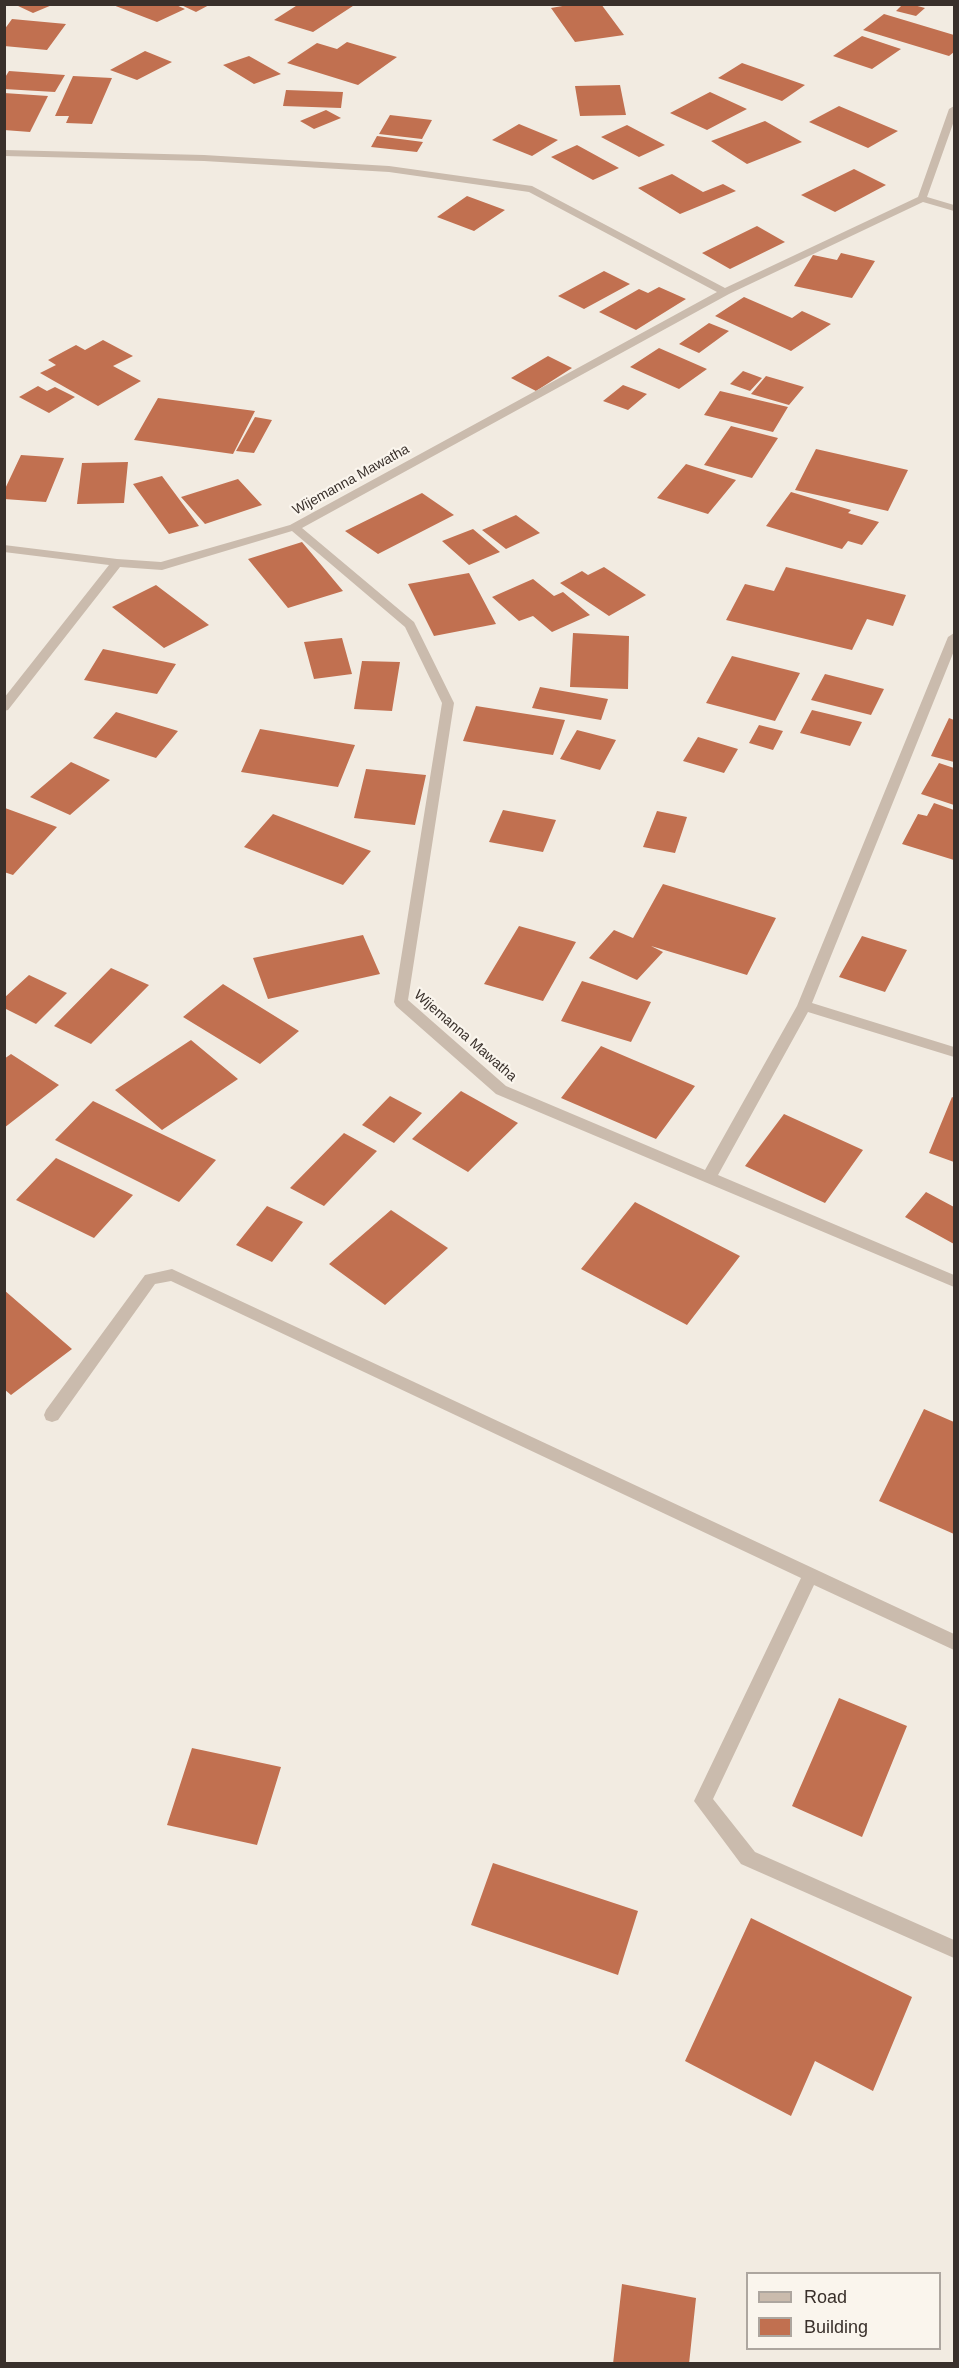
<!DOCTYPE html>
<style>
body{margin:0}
#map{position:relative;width:959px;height:2368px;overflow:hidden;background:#f2ebe1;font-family:Helvetica,sans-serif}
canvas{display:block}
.frame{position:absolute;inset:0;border:6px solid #39302b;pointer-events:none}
.legend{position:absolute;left:746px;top:2272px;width:195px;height:78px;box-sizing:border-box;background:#faf5ed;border:2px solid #ada69f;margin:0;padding:8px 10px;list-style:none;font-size:18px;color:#39302b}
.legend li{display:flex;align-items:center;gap:12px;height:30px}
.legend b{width:30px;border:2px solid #ada69f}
</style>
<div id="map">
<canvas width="959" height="2368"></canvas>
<div class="frame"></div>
<ul class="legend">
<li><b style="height:8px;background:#cabbad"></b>Road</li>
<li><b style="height:16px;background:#c17050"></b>Building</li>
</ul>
</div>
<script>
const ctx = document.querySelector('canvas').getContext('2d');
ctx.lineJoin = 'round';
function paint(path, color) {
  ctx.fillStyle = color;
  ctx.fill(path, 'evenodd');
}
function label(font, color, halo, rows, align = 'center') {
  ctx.font = font + ' Helvetica,sans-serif';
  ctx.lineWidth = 4.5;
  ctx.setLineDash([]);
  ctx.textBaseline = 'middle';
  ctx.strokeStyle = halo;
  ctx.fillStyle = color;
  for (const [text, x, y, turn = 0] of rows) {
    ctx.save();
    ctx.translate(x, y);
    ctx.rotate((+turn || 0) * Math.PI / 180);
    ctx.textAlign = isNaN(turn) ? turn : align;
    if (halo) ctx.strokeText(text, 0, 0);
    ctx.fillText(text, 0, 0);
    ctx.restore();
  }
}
const building = new Path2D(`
 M174 4 185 9 157 22 113 5Z
 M179 4H211L196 12Z
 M299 4H356L313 32 274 20Z
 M574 4H601L624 35 575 42 551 8Z
 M903 4H910L925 8 916 16 896 11Z
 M16 5H52L33 13Z
 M884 14 954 35V52L949 56 863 30Z
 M12 19 66 24 47 50 4 46V30Z
 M862 36 901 49 872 69 833 56Z
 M347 42 397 57 358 85 287 63 317 43 337 49Z
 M145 51 172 62 137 80 110 70Z
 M249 56 281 74 254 84 223 65Z
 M742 63 805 85 782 101 718 78Z
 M9 71 65 75 55 92 4 89V79Z
 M73 76 112 78 92 124 66 123 69 116H55Z
 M620 85 626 115 580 116 575 86Z
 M286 90 343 92 341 108 283 106Z
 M710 92 747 109 707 130 670 113Z
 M4 93 48 96 30 132 4 130Z
 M839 106 898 131 868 148 809 122Z
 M326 110 341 118 314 129 300 121Z
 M390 115 432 120 422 139 379 134Z
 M765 121 802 142 747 164 711 141Z
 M519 124 558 140 532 156 492 140Z
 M627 125 665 145 639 157 601 137Z
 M377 136 423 142 417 152 371 147Z
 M577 145 619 168 593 180 551 157Z
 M854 169 886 185 835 212 801 195Z
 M672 174 703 192 723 184 736 191 680 214 638 188Z
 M467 196 505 210 474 231 437 217Z
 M757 226 785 242 730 269 702 253Z
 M841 253 875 261 852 298 794 286 813 255 837 260Z
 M604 271 630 284 584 309 558 296Z
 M659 287 686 299 636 330 599 312 639 289 648 293Z
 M744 297 792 318 802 311 831 324 791 351 715 316Z
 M709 323 729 331 699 353 679 344Z
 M103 340 133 356 113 366 141 381 98 406 40 373 56 365 48 360 76 345 85 350Z
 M659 348 707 369 679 389 630 367Z
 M548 356 572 368 536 391 511 378Z
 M743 371 762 378 750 391 730 384Z
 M766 376 804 387 789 405 751 394Z
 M623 385 647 394 628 410 603 401Z
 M38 386 47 391 55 387 75 397 49 413 19 397Z
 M720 391 788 407 773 432 704 415Z
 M158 398 255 411 233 454 134 440Z
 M255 417 272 420 254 453 236 451Z
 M731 426 778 438 752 478 704 465Z
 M816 449 908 470 888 511 795 490Z
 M21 455 64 458 46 502 4 499V491Z
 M128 462 124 503 77 504 82 463Z
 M686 464 736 480 708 514 657 498Z
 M162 476 199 526 169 534 133 484Z
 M238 479 262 505 205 524 181 497Z
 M791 492 851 510 848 513 879 522 862 545 848 541 842 549 766 526Z
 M422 493 454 515 378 554 345 531Z
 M516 515 540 533 506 549 482 530Z
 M473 529 500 552 469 565 442 541Z
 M302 542 343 591 288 608 248 559Z
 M604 567 646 595 609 616 560 583 582 571 588 575Z
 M786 567 906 595 893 626 867 619 852 650 726 620 745 584 774 591Z
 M469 573 496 624 434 636 408 584Z
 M533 579 554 596 563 592 590 615 552 632 533 616 519 621 492 597Z
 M156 585 209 625 164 648 112 607Z
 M573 633 629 636 628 689 570 687Z
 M342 638 352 674 314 679 304 642Z
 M103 649 176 664 157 694 84 680Z
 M732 656 800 673 775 721 706 703Z
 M362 661 400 662 392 711 354 709Z
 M825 674 884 689 871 715 811 700Z
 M540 687 608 699 601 720 532 708Z
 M476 706 565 720 553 755 463 741Z
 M812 710 862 722 850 746 800 733Z
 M116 712 178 731 156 758 93 738Z
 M949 718 954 720V762L931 756Z
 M759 725 783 731 773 750 749 743Z
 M260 729 355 745 338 787 241 772Z
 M577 730 616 740 600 770 560 759Z
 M698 737 738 749 724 773 683 761Z
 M71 762 110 780 70 815 30 797Z
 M939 763 954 768V805L921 794Z
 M366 769 426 775 415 825 354 818Z
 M934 803 954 810V860L902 844 918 814 927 816Z
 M5 808 57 827 13 875 4 872Z
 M503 810 556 820 543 852 489 842Z
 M657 811 687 817 675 853 643 847Z
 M273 814 371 851 343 885 244 847Z
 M663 884 776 918 747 975 651 946 663 952 637 980 589 958 614 930 633 938Z
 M519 926 576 942 543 1001 484 984Z
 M363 935 380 974 268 999 253 958Z
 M862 936 907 950 885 992 839 977Z
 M111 968 149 985 91 1044 54 1026Z
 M29 975 67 993 36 1024 4 1008V998Z
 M582 981 651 1002 631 1042 561 1021Z
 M223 984 299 1031 260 1064 183 1017Z
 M191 1040 238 1079 162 1130 115 1090Z
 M601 1046 695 1086 656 1139 561 1098Z
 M11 1054 59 1085 4 1128V1059Z
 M461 1091 518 1123 468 1172 412 1139Z
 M390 1096 422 1113 394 1143 362 1125Z
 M952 1097 954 1098V1162L929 1153Z
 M93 1101 216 1160 179 1202 55 1140Z
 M784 1114 863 1150 825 1203 745 1166Z
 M344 1133 377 1151 324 1206 290 1188Z
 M56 1158 133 1195 94 1238 16 1200Z
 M926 1192 954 1207V1244L905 1217Z
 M635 1202 740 1256 687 1325 581 1269Z
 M267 1206 303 1222 272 1262 236 1245Z
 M391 1210 448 1248 385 1305 329 1264Z
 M4 1290 72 1349 11 1395 4 1389Z
 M924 1409 954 1422V1534L879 1501Z
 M839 1698 907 1726 862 1837 792 1806Z
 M192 1748 281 1767 257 1845 167 1825Z
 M493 1863 638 1911 618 1975 471 1925Z
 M751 1918 912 1997 873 2091 815 2061 791 2116 685 2061Z
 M622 2284 696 2298 689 2364H613Z`);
const minor = new Path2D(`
 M954 106V121L927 197 954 205V211L923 202 729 294 302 528 414 622 454 703 408 1000 506 1086 705 1170 797 1006 948 637 954 633V651L812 1003 954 1047V1057L808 1012 718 1175 954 1275V1287L496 1094 396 1006 394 1002 442 703 405 627 292 531 162 570 120 567 8 710 4 711V698L109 565 4 552V545L117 559 161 562 290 525 717 292 529 192 389 172 204 161 4 156V150L204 155 389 166 532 186 725 288 918 197 949 109Z
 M172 1269 954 1634V1650L814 1585 713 1799 755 1852 954 1940V1958L741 1864 694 1801 801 1578 171 1281 155 1284 58 1420 52 1422 46 1420 44 1415 46 1410 145 1275Z`);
const farStreetnames = [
 ["Wijemanna Mawatha",351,480,-29],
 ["Wijemanna Mawatha",465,1036,41]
];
paint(building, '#c17050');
paint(minor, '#cabbad');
label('14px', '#39302b', '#faf5ed', farStreetnames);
</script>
